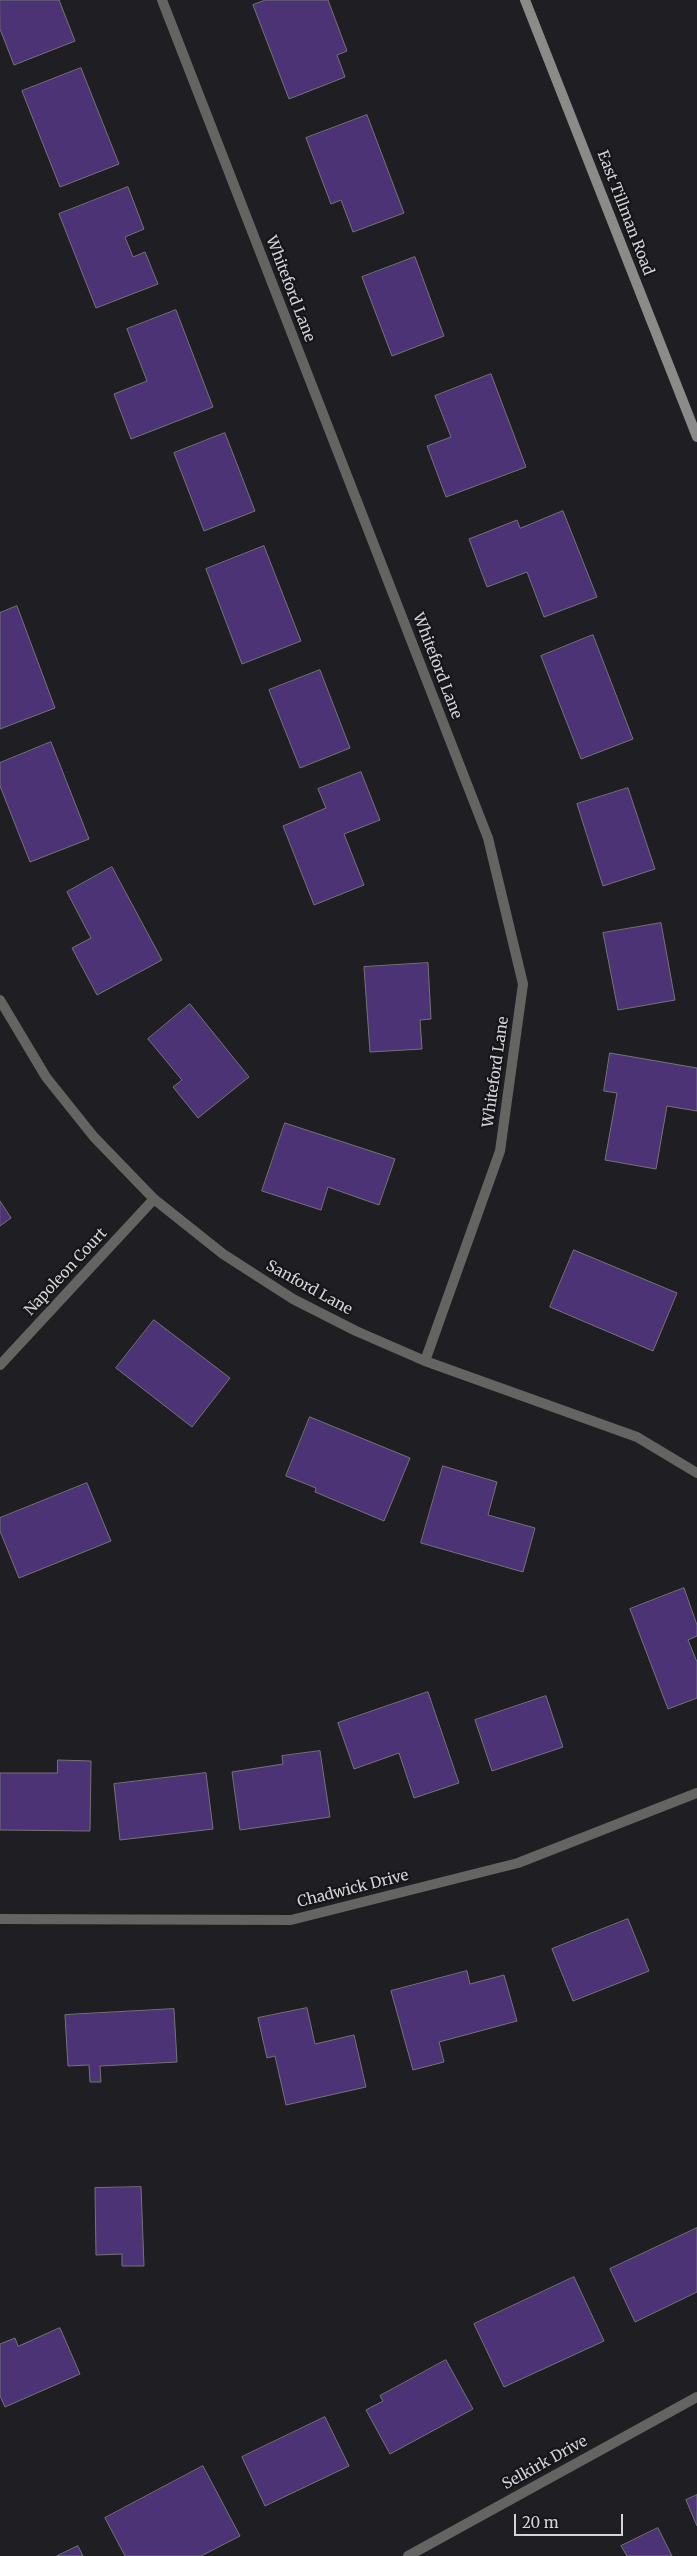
<!DOCTYPE html>
<style>
body{margin:0}
#map{position:relative;width:697px;height:2556px;overflow:hidden;background:#1f1e22;font-family:Merriweather,serif}
canvas{display:block}
.scale{position:absolute;left:514px;top:2514px;width:109px;height:22px;box-sizing:border-box;border:2px solid #d5d5d7;border-top:0;padding-left:6px;font-size:15px;line-height:18px;white-space:nowrap;color:#d5d5d7;-webkit-text-stroke:4px #161519;paint-order:stroke}
</style>
<div id="map">
<canvas width="697" height="2556"></canvas>
<div class="scale">20 m</div>
</div>
<script>
const ctx = document.querySelector('canvas').getContext('2d');
ctx.lineJoin = 'round';
function paint(path, color) {
  ctx.fillStyle = color;
  ctx.fill(path, 'evenodd');
}
function trace(path, color, width, dash) {
  ctx.strokeStyle = color;
  ctx.lineWidth = width;
  ctx.lineCap = dash ? 'butt' : 'round';
  ctx.setLineDash(dash || []);
  ctx.stroke(path);
}
function label(font, color, halo, rows, align = 'center') {
  ctx.font = font + ' Merriweather,serif';
  ctx.lineWidth = 4.5;
  ctx.setLineDash([]);
  ctx.textBaseline = 'middle';
  ctx.strokeStyle = halo;
  ctx.fillStyle = color;
  for (const [text, x, y, turn = 0] of rows) {
    ctx.save();
    ctx.translate(x, y);
    ctx.rotate((+turn || 0) * Math.PI / 180);
    ctx.textAlign = isNaN(turn) ? turn : align;
    if (halo) ctx.strokeText(text, 0, 0);
    ctx.fillText(text, 0, 0);
    ctx.restore();
  }
}
const building = new Path2D(`
 M0 0H59L75 41 14 65 0 29Z
 M266 0H328L347 51 337 55 345 77 289 99 253 5Z
 M81 68 119 164 60 187 22 91Z
 M367 115 404 213 353 232 341 200 331 204 306 138Z
 M128 187 144 229 125 237 133 257 145 252 158 284 96 308 59 214Z
 M415 257 444 336 392 356 362 277Z
 M176 310 213 407 131 439 114 394 147 381 127 329Z
 M491 374 526 467 446 497 427 446 451 437 435 396Z
 M225 433 255 511 204 531 174 453Z
 M563 511 597 597 544 617 527 572 487 587 469 539 517 520 520 528Z
 M264 546 301 641 242 664 206 569Z
 M17 606 55 708 0 729V613Z
 M593 635 633 739 581 759 541 656Z
 M320 670 350 748 300 768 269 690Z
 M51 742 89 839 30 862 0 786V763Z
 M361 772 380 820 344 834 364 885 314 905 283 826 326 808 318 789Z
 M628 788 655 869 603 886 577 804Z
 M112 867 162 960 97 995 72 948 91 938 67 892Z
 M661 923 675 1000 618 1010 603 933Z
 M428 963 431 1019 420 1020 422 1049 370 1052 364 967Z
 M190 1004 249 1077 198 1118 173 1087 182 1080 148 1039Z
 M610 1053 697 1068V1111L667 1106 656 1169 605 1160 617 1093 604 1091Z
 M285 1123 395 1159 379 1205 328 1187 321 1210 262 1191Z
 M0 1201 11 1218 0 1226Z
 M574 1250 677 1293 653 1351 550 1307Z
 M154 1320 230 1378 192 1427 116 1368Z
 M310 1417 410 1458 384 1521 315 1492 316 1488 286 1476Z
 M443 1466 497 1482 488 1515 535 1528 523 1572 421 1543Z
 M87 1483 111 1541 19 1578 0 1531V1518Z
 M684 1588 697 1625V1636L688 1640 697 1662V1698L668 1709 630 1609Z
 M428 1692 459 1783 414 1798 399 1753 354 1769 338 1723Z
 M546 1696 563 1747 492 1771 475 1720Z
 M320 1751 330 1817 240 1830 232 1772 283 1764 282 1756Z
 M58 1760 91 1761 90 1831 0 1830V1773H57Z
 M206 1773 213 1829 120 1840 114 1784Z
 M628 1919 649 1971 573 2001 552 1949Z
 M467 1971 470 1984 504 1975 517 2021 439 2042 444 2062 413 2070 391 1991Z
 M307 2008 315 2044 354 2035 366 2087 286 2105 275 2056 267 2058 258 2018Z
 M174 2009 177 2062 100 2066 101 2082H90L89 2065 68 2066 65 2015Z
 M141 2187 144 2266H122V2254L96 2255 95 2188Z
 M697 2228V2292L635 2322 610 2269Z
 M574 2277 604 2341 504 2387 474 2324Z
 M60 2328 80 2374 5 2407 0 2396V2344L15 2338 18 2346Z
 M446 2360 473 2409 390 2454 366 2410 383 2401 380 2396Z
 M325 2417 349 2466 265 2506 242 2457Z
 M203 2466 240 2536 201 2556H125L105 2518Z
 M697 2495V2526L686 2500Z
 M658 2528 672 2556H627L621 2546Z
 M78 2546 83 2556H57Z`);
const street = new Path2D(`
 M162 0 488 838 523 984 500 1151 425 1361
 M0 1000 46 1077 94 1137 154 1199 223 1254 293 1299 356 1331 425 1361 637 1437 697 1473
 M0 1365 154 1199
 M0 1919 291 1920 518 1863 697 1793
 M408 2556 697 2397`);
const secondary = new Path2D(`
 M525 0 697 437`);
const streetNames = [
 ["East Tillman Road",625,213,69],
 ["Whiteford Lane",290,289,69],
 ["Whiteford Lane",437,666,69],
 ["Whiteford Lane",496,1072,-82],
 ["Napoleon Court",66,1272,-47],
 ["Sanford Lane",309,1288,29],
 ["Chadwick Drive",353,1889,-14],
 ["Selkirk Drive",545,2463,-29]
];
paint(building, '#4b3376');
trace(building, '#757378', 1);
trace(street, '#646462', 10);
trace(secondary, '#8b8c89', 10);
label('15px', '#d5d5d7', '#161519', streetNames);
</script>
